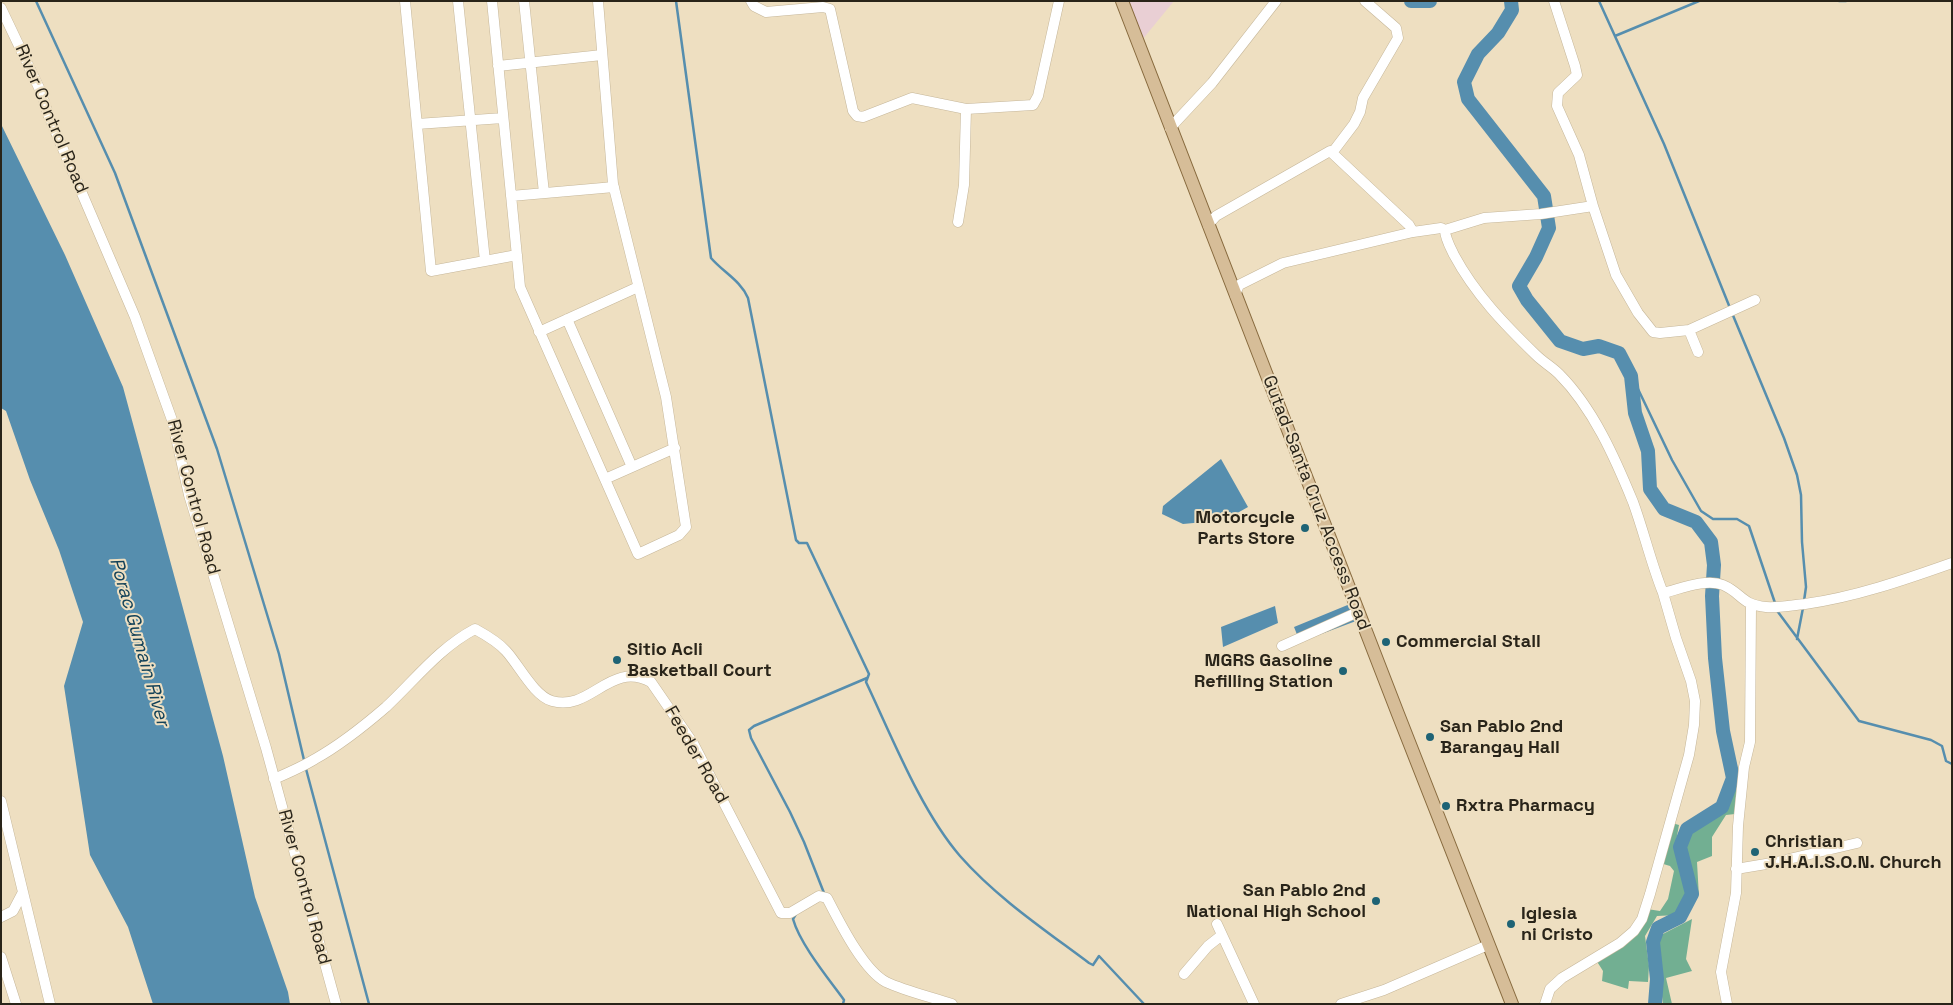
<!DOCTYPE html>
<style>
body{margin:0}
#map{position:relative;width:1953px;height:1005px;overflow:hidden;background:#eedfc1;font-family:"Space Grotesk",sans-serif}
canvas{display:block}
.frame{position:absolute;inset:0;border:2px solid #292419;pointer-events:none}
</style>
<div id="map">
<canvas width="1953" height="1005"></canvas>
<div class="frame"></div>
</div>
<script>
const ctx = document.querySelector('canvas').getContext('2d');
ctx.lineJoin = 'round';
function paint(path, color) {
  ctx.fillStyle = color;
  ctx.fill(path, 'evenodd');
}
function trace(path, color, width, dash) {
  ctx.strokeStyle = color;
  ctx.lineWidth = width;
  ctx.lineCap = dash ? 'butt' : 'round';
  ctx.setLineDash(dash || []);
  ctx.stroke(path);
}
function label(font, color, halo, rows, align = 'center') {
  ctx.font = font + ' "Space Grotesk",sans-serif';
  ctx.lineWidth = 4;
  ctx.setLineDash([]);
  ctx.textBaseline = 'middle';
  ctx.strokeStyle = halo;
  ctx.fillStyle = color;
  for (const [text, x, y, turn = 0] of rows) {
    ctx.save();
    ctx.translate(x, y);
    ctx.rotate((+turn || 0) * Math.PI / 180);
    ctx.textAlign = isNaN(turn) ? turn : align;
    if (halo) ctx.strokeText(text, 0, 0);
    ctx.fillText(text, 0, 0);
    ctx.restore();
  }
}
const industrial = new Path2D(`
 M1127 1H1174L1142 40Z`);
const forest = new Path2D(`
 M1737 779 1735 814 1726 815 1712 837V856L1697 862 1699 897 1684 847 1691 831 1728 806Z
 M1672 823 1679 825 1675 847 1688 892 1678 915 1657 916 1645 936 1649 966 1648 982 1629 981 1628 989 1602 981 1603 971 1596 960 1620 944 1647 909 1660 911 1668 899 1674 871 1670 866 1660 863Z
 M1692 919 1686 959 1692 971 1666 978 1672 1004H1663L1659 973 1661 963 1658 945 1659 936Z`);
const water = new Path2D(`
 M1 124 65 255 123 387 223 756 255 897 288 992 290 1004H153L128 927 90 855 64 686 83 622 59 550 30 480 6 411 1 408Z
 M1221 459 1248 507 1225 520 1183 524 1162 514 1163 506Z
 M1350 604 1356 621 1300 642 1294 627Z
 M1275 606 1278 623 1223 647 1221 627Z`);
const stream = new Path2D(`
 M36 1 115 173 217 449 279 654 304 760
 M676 1 711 258C723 272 741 281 748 298L796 540 799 543H807L869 674 866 682C892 737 921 811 960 856 997 898 1045 930 1089 963L1093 965 1099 956 1144 1004
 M1599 1 1664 144 1730 308
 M1839 1H1846
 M1615 36 1699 1
 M1732 313 1784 438 1797 475 1801 495 1802 542 1806 587 1804 601
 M1632 384 1638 389 1672 460 1701 511 1713 519H1737L1749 526 1775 603
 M1778 612 1859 721 1931 740 1942 746 1946 761 1952 764
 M1797 639 1803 608
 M306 769 369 1004
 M824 893 804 842 790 812 751 738 749 730 754 726 867 678
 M796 914 793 919C800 944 828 978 844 1000L843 1004`);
const river = new Path2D(`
 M1411 1H1430
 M1511 1 1512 10 1498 33 1478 54 1464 82 1468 99 1544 196 1549 228 1536 257 1519 286 1527 300 1560 341 1583 349 1599 346 1619 353 1631 376 1635 413 1648 451 1650 489 1664 509 1696 522 1711 542 1714 565 1712 596 1715 658 1723 731 1733 778 1722 807 1687 829 1680 847 1692 894 1680 917 1658 928 1653 942 1657 979 1655 1004`);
const minor = new Path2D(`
 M405 1 431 271 517 255
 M458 1 485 261
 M492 1 520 287 638 554 679 535 686 527 666 397 613 184 598 1
 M524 1 544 193
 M751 1 754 6 766 12 823 7 830 9 853 111 857 116 863 117 912 98 966 109 1033 105 1038 96 1059 1
 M1554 1 1575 66 1577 75 1558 93 1557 106 1579 155 1593 206
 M1 8 41 92 48 114 135 317 172 420 189 495 266 748 336 1004
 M498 66 602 55
 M417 124 503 118
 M1170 128 1212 83 1276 1
 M1332 153 1354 124 1360 112 1363 98 1398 38 1396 28 1365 1
 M511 196 614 187
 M958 222 964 185 966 109
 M1208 225 1216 216 1330 151 1409 225 1413 232
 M1445 230C1445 238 1450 247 1454 255 1475 294 1504 324 1536 355 1543 362 1552 367 1559 374 1593 408 1615 458 1633 502 1644 532 1651 563 1663 593
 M1235 295 1239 285 1283 263 1413 232 1441 228 1445 230 1484 218 1541 214 1593 206 1616 275 1638 313 1653 332 1660 333 1689 330 1698 352
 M567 319 632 467
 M1689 330 1755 300
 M539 332 638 287
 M605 479 675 448
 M1282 646 1358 612
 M274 779C288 773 302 767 315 759 340 745 364 726 386 707 415 680 439 648 475 629 486 635 498 642 506 651 519 665 534 696 552 701 591 712 610 660 651 682L693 743 781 913H790L819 896 827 898C839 921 863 970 886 982 905 991 931 997 952 1004
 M1 801 50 1004
 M1736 869 1772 863 1857 843
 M1 917 13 911 23 892
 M1217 924 1254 1004
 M1 957 16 1004
 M1184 974 1208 946 1222 935
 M1341 1004 1384 990 1488 945
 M1545 1004 1550 989 1562 978 1620 943 1634 931 1642 919 1650 894 1689 755 1694 725 1695 701 1691 681 1676 638 1663 593C1680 589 1706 578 1723 585 1742 593 1741 605 1766 607 1779 608 1792 605 1805 604 1855 597 1904 580 1952 563
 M1727 1004 1721 972 1736 893 1738 826 1744 767 1750 742 1751 605`);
const major = new Path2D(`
 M1122 1 1398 714 1512 1004`);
const markers = [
 [1305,528,5,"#1e6375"],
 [1386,642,5,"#1e6375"],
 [617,660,5,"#1e6375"],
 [1343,671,5,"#1e6375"],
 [1430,737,5,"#1e6375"],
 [1446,806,5,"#1e6375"],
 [1755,852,5,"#1e6375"],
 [1376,901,5,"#1e6375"],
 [1511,924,5,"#1e6375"]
];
const streetNames = [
 ["River Control Road",51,119,67],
 ["River Control Road",193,497,75],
 ["Gutad-Santa Cruz Access Road",1316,503,69],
 ["Feeder Road",696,755,60],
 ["River Control Road",304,887,75]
];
const poiNames = [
 ["Motorcycle",1295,518,"right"],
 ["Parts Store",1295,539,"right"],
 ["Commercial Stall",1396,642],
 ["Sitio Acli",627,650],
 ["Basketball Court",627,671],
 ["MGRS Gasoline",1333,661,"right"],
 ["Refilling Station",1333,682,"right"],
 ["San Pablo 2nd",1440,727],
 ["Barangay Hall",1440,748],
 ["Rxtra Pharmacy",1456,806],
 ["Christian",1765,842],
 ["J.H.A.I.S.O.N. Church",1765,863],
 ["San Pablo 2nd",1366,891,"right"],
 ["National High School",1366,912,"right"],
 ["Iglesia",1521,914],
 ["ni Cristo",1521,935]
];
const waterNames = [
 ["Porac Gumain River",139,642,74]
];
paint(industrial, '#e9cfd4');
paint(forest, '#72af92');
paint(water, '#568eae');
trace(stream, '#568eae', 2.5);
trace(river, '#568eae', 14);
trace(minor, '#c5b699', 11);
trace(major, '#886b3f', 14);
trace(minor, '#fff', 10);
trace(major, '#d6bd98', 12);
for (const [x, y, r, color] of markers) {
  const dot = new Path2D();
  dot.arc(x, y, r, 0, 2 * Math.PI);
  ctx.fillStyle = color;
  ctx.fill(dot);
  trace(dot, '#eedfc1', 2);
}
label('18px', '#292419', '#eedfc1', streetNames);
label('bold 18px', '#292419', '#eedfc1', poiNames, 'left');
label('italic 19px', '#124158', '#eedfc1', waterNames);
</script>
